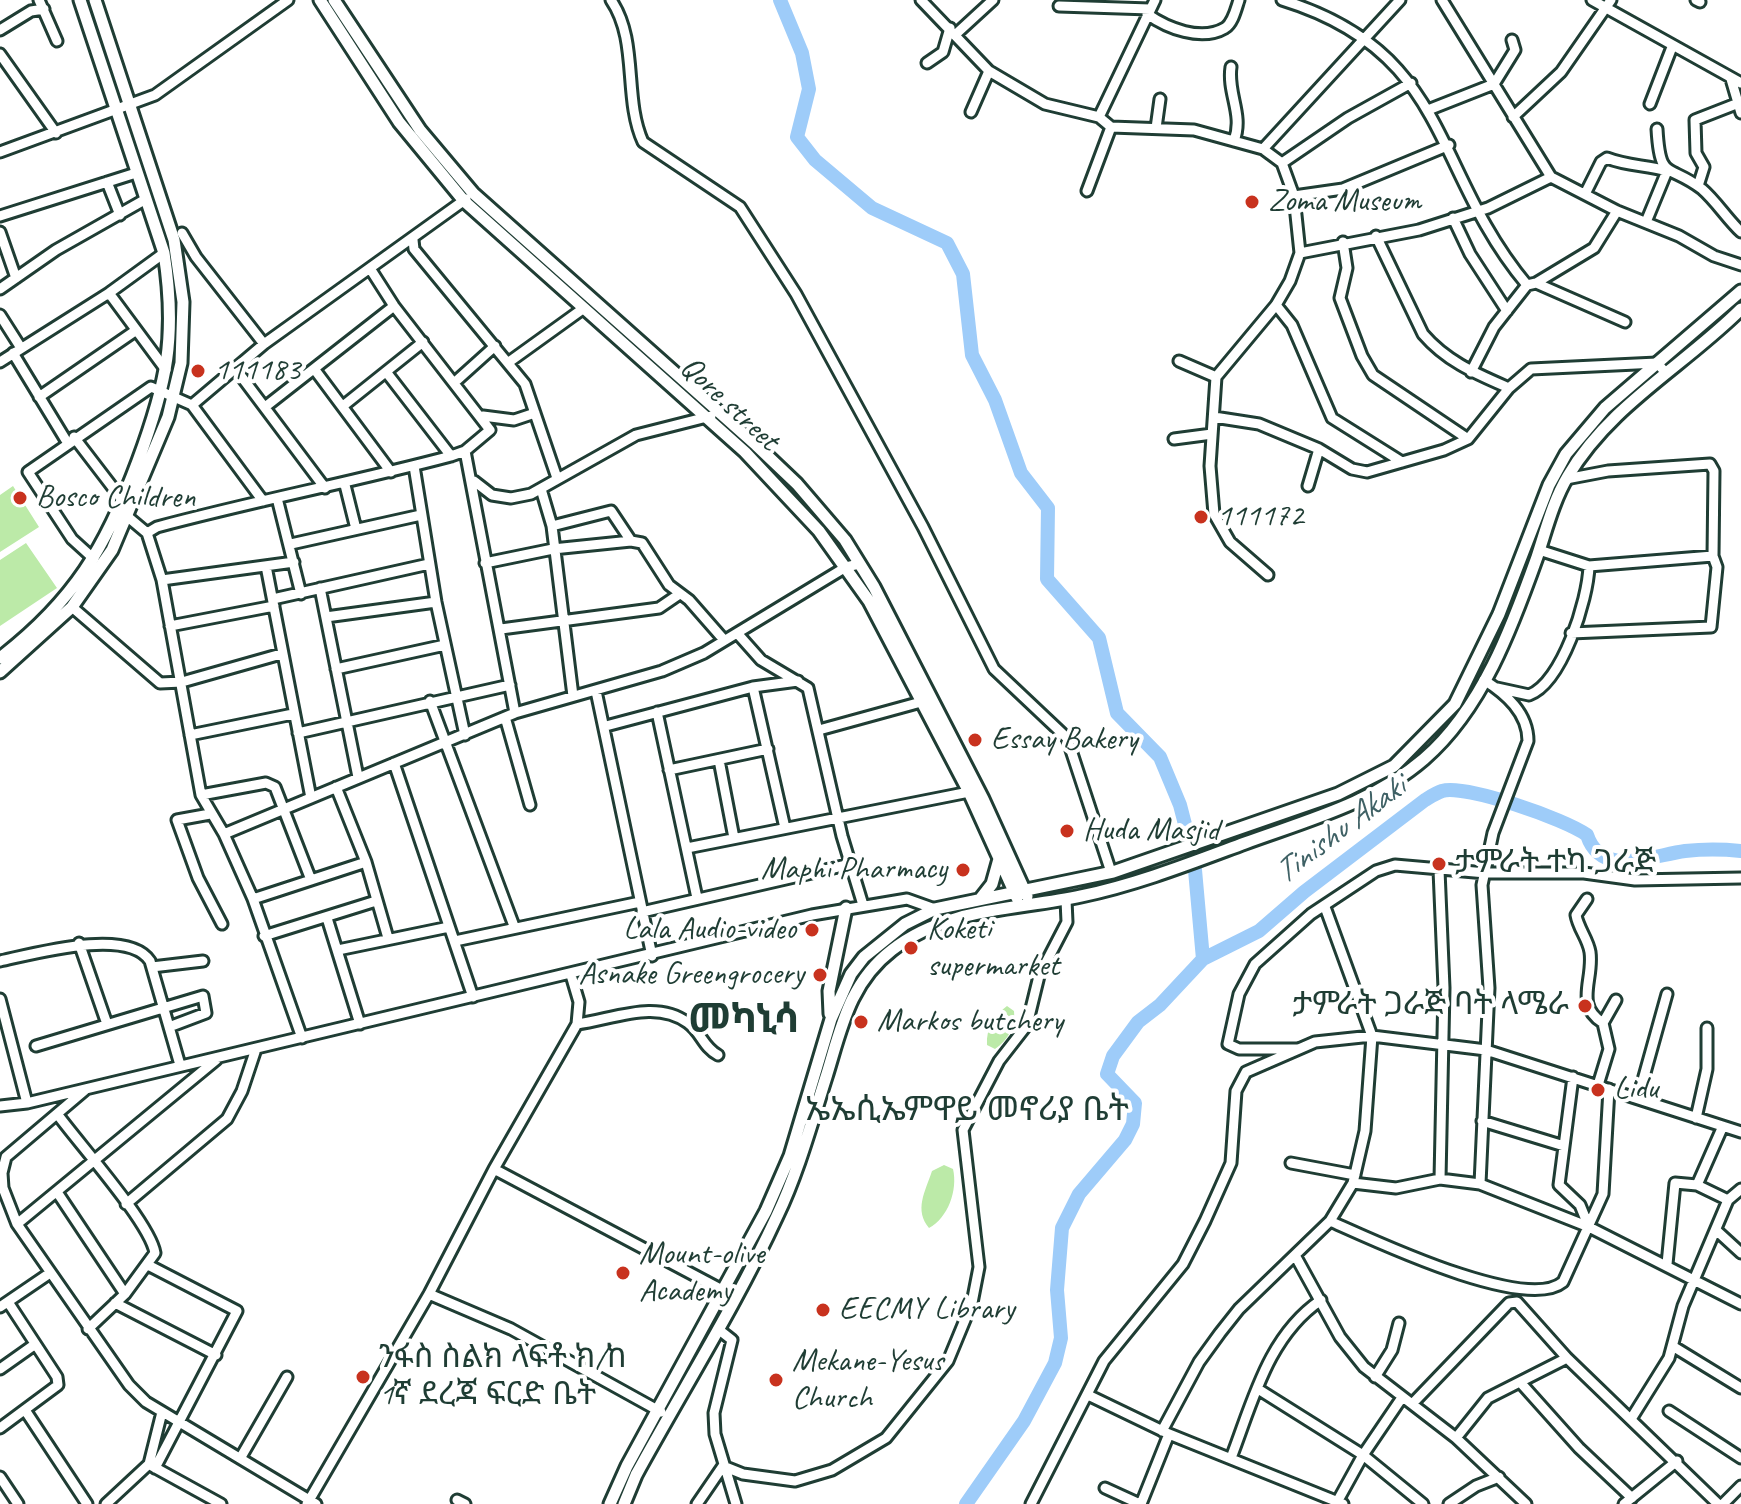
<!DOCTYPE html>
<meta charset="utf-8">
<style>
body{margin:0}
canvas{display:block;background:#fff}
</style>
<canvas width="1741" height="1504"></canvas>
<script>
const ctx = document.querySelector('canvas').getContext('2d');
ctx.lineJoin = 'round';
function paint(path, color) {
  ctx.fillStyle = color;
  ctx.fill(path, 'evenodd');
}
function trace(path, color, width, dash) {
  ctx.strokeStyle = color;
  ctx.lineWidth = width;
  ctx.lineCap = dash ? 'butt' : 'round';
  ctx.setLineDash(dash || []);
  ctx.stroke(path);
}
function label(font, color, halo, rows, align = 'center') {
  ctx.font = font + ' Caveat,"Noto Sans Ethiopic",sans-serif';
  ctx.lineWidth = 8;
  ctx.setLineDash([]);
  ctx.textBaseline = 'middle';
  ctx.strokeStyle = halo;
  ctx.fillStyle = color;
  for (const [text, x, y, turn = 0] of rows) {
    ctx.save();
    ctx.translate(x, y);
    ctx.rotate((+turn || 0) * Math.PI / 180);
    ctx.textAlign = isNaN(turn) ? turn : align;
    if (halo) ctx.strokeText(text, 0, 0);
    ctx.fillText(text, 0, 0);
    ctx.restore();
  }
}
const green = new Path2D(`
 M13 486 39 527 0 552V495Z
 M26 543 57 588 0 626V560Z
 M1007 1006 1014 1011C1016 1026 1008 1040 995 1049L987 1045C986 1028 994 1016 1007 1006Z
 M944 1165 953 1169C958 1190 948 1218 929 1228 914 1210 925 1192 932 1171Z`);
const river = new Path2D(`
 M780 0 802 53 809 89 797 137 815 160 872 208 947 243 963 274 972 355 995 400 1021 473 1048 508 1047 579 1099 638 1117 713 1160 757 1180 805 1194 859 1203 959
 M966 1504 1024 1421 1055 1363 1061 1338 1057 1290 1062 1228 1079 1194 1125 1140 1133 1124 1135 1103 1107 1074 1113 1056 1138 1022 1160 1005 1203 959 1259 931 1304 892 1425 800C1430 797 1436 793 1442 791 1465 784 1565 819 1587 835 1601 878 1650 856 1685 851 1703 849 1722 849 1741 851`);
const minor = new Path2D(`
 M39 0 57 41
 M611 0C639 41 623 98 643 142L740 207 796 294 923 527 994 669 1067 738 1111 872
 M921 0 989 71 1045 104 1099 117 1111 127 1194 130 1263 149 1282 163 1294 196 1300 253 1290 281 1276 305 1216 377 1210 466 1214 514 1230 542 1268 575
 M1282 0C1452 52 1431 171 1527 285
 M1442 0 1551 177
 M1592 0 1741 83
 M1696 0 1700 2
 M1059 6 1150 9
 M1147 14C1167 28 1201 42 1225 28 1233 23 1236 9 1239 0
 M0 30 31 11 44 9
 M956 34 993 0
 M0 54 56 133
 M927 63 943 52 950 28
 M1231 67C1227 94 1244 114 1234 141
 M1731 79 1741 113
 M1650 104 1672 47
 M1428 110 1494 84 1515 50 1512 40
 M971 112 989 71
 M1099 117 1155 0
 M1513 117 1561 72 1611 0
 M1156 128 1160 99
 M1657 129C1660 182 1668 163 1702 189 1716 201 1727 219 1741 232
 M1263 149 1400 0
 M0 152 155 95 288 0
 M1282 163 1348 118 1411 83
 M107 182 120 215
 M1698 186 1704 167 1696 153 1695 120 1736 104
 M1087 191 1111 127
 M1586 192 1601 162 1607 158C1627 166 1646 165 1667 171L1646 222
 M1294 196 1343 189 1449 145
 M0 216 136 173
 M1453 218 1470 254 1507 311
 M0 232 16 278
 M182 233 196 257 264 344
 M1376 236 1423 334C1447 362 1477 374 1509 388
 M413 240 414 249 525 384 557 478
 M1343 242 1347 268 1340 298 1362 356 1373 375 1468 439
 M1300 253 1419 230 1488 208 1551 177 1617 211 1679 236 1714 256 1741 265
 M1536 283 1594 248 1617 211
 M0 289 56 250 146 199
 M109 293 166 370
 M1276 305 1292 325 1332 418 1402 462
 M0 315 21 348
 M13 353 67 442
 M1179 361 1216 377
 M0 362 109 293 164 253
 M509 362 584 308
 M235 368 325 488
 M315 370 391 472
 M1471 372 1494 327 1527 285 1536 283 1625 322
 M387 373 451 456
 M455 382 495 346
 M39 397 135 331
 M192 405 264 344 466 199
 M343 406 423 342
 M265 407 394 306
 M483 416 514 420 535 413
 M1214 417 1259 424 1319 449 1352 469 1367 472 1444 450 1468 439 1509 388 1531 369 1657 363 1666 373
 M74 437 123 501
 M1174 439 1212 434
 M465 451 515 713
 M414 466 436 602 465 735
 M1566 479 1608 471 1710 464 1714 471 1713 556 1717 567 1711 627 1571 633
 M474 481 492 495 511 498 531 494 636 435 711 416
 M345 485 356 529
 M1308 486 1319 449
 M541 489 552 526 573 696
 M277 498 301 594
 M128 517 147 533 162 580 201 795 224 834 253 899 302 1038
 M552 526 611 511 631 541 642 543 669 585 689 600 724 640
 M147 533 157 527C254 501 353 482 451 456L465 451 490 430 394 306 371 270
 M291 544 421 515
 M1539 550 1589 566 1713 556
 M94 559 72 539 28 472 151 387 192 405 263 501
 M485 563 553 549 631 541
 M266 566 311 798
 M162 580 294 562
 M320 588 358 777
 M273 599 429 564
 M72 607 160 683 182 682 281 654
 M326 617 436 602
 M170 626 274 606
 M501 629 659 608 678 595
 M737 633 761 660 808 688 842 836 863 905
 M336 669 445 645
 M753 687 785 828
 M1497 688 1529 695C1562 683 1588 600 1589 566
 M596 691 652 956
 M430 701 514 926
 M657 712 697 898
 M505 717 530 805
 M606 726 753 687 798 681
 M819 730 921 702
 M298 733 510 685
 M190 735 293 714
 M719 760 734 838
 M394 763 473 997
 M669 770 768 749
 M336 787 366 862 388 938
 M201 795 266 783 275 787 311 880
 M210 814 177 820 198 878 222 924
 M224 834 515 713 662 671 704 653 846 567 859 564
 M687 848 969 792
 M1439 870 1444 988 1440 1179
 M253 899 366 862
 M1587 899 1576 915C1578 928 1588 939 1590 952 1594 980 1574 1005 1603 1023
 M642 912 851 864
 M327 918 360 1024
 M264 936 376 901
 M455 941 640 902
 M79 943 107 1024
 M338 950 449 927
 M0 961C33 954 128 927 150 961L180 1065
 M152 967 203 961
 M0 999 27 1103
 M577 1024C614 1019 656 999 688 1023 701 1032 703 1047 718 1055
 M36 1046 203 996 206 1013 169 1027
 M1297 1049H1239L1228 1044 1239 994 1255 964 1311 914 1376 871 1395 865 1486 873H1584L1635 880 1741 878
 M1573 1077 1559 1185 1580 1205 1589 1227
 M1598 1085 1609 1049 1603 1023 1616 1000
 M85 1090 6 1157 2 1173 3 1188 17 1224 129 1385 146 1402 316 1504
 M1638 1098 1667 994
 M0 1106 27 1103 812 915 907 899 935 909
 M58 1115C80 1145 150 1223 155 1253L125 1294 88 1329
 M1696 1118 1707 1069V1028
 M1482 1121 1564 1146
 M1291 1163 1355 1175
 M494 1169 724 1291
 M1353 1183 1396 1188 1440 1179 1480 1184 1589 1227 1741 1304
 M1480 1184 1489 988 1482 885 1493 833 1528 741C1528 713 1506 694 1484 680
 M1697 1185 1723 1126
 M57 1192 125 1294
 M126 1204 227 1119 242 1091 256 1049
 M1330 1221C1373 1240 1526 1313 1563 1282L1603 1194 1609 1089
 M17 1224 216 1060
 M1717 1231 1741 1253
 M1296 1257 1340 1337 1364 1367 1456 1438 1526 1504
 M1667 1264 1675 1183 1697 1185 1728 1200
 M148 1265 237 1311 155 1468
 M429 1294 511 1329 661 1412
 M115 1303 216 1355
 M0 1307 50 1273
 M718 1329 732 1340 714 1413 715 1434 736 1504
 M1674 1347 1741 1388
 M0 1369 34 1345
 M1375 1377 1392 1350 1399 1323
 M1520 1382 1579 1448 1632 1498
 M1258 1389 1363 1455 1423 1504
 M1088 1395 1169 1434 1343 1504
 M1412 1404 1509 1303 1517 1302 1567 1358 1718 1504
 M25 1410 87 1504
 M1669 1411 1741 1458
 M1631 1419 1669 1358 1683 1306 1728 1200 1741 1189
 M0 1428 58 1385 57 1377 8 1302
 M1162 1431 1199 1362 1220 1333 1239 1309 1330 1221 1353 1183 1365 1131 1372 1036 1325 907
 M1456 1438 1488 1398 1567 1358
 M241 1457 287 1377
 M1231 1458C1253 1401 1268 1336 1321 1300
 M152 1466 221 1504
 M723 1466 743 1474 795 1481 832 1470 886 1438 948 1361 972 1303 979 1267 963 1130 999 1061 1027 1025 1039 976 1067 922 1066 900
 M0 1477 18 1504
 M1105 1488 1140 1504
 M457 1500 465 1504
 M106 1504 149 1464 162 1412
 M307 1504 429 1294 494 1169 577 1024 579 1002 571 975
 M697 1504 723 1466
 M1031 1504 1104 1361 1183 1264 1205 1221 1231 1163 1236 1091 1246 1072 1315 1042 1372 1036 1486 1050 1741 1132
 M1141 1504 1169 1434
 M1336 1504 1363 1455 1401 1399
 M1449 1504 1476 1486 1499 1477
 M1624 1504 1677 1461
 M1723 1504 1741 1486`);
const major = new Path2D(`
 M320 0 399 122 464 201 745 452 819 531 869 601 969 792 1017 898
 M334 0 420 130 473 193 756 445 797 484 845 540 874 587 983 799 1027 896
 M0 658C74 601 106 547 138 461 167 383 177 336 164 253L80 0
 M0 672 72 607 112 550 168 417 181 363 183 302 174 240 95 0
 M981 898 992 884 999 859
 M830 1014 829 991 846 908
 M610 1504 627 1466 766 1211 790 1156 831 1019 851 974 864 957 905 924 935 909 1113 872 1338 794 1394 766 1455 704 1499 614 1549 485 1566 454 1605 408 1741 291
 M624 1504 636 1475C683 1389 736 1305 777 1216 798 1172 811 1124 826 1077 841 1029 849 983 892 950 947 907 1016 910 1081 896 1138 884 1191 863 1245 843 1308 820 1373 803 1424 759 1482 709 1512 627 1537 557 1546 530 1553 501 1568 476 1610 405 1684 366 1741 309`);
const markers = [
 [1252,202,8,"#c8321e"],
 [198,371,8,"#c8321e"],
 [20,498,8,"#c8321e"],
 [1201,517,8,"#c8321e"],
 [975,740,8,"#c8321e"],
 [1067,831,8,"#c8321e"],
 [1439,864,8,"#c8321e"],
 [963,870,8,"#c8321e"],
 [812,930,8,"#c8321e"],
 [911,948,8,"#c8321e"],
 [820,975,8,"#c8321e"],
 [1585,1006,8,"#c8321e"],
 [861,1022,8,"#c8321e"],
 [1598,1090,8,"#c8321e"],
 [623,1273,8,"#c8321e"],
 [823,1310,8,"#c8321e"],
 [363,1377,8,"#c8321e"],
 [776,1380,8,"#c8321e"]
];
const poiNames = [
 ["Zoma Museum",1268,202],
 ["111183",214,371],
 ["Bosco Children",36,498],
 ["111172",1217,517],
 ["Essay Bakery",991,740],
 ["Huda Masjid",1083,831],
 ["ታምራት ተካ ጋራጅ",1455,864],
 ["Maphi Pharmacy",947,870,"right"],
 ["Lala Audio-video",796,930,"right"],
 ["Koketi",927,930],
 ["supermarket",927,967],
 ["Asnake Greengrocery",804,975,"right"],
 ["ታምራት ጋራጅ ባት ላሜራ",1569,1006,"right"],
 ["Markos butchery",877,1022],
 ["Lidu",1614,1090],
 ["Mount-olive",639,1255],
 ["Academy",639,1292],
 ["EECMY Library",839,1310],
 ["ንፋስ ስልክ ላፍቶ ክ/ከ",379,1359],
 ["1ኛ ደረጃ ፍርድ ቤት",379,1396],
 ["Mekane-Yesus",792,1362],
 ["Church",792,1399]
];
const streetNames = [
 ["Qore street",729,404,43]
];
const waterNames = [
 ["Tinishu Akaki",1340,831,-37]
];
const neighbourhoodNames = [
 ["ኤኤሲኤምዋይ መኖሪያ ቤት",967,1111]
];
const districtNames = [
 ["መካኒሳ",744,1022]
];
paint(green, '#bceaa8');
trace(river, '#9eccf9', 14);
trace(minor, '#1f3d34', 15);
trace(major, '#1f3d34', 17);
trace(minor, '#fff', 9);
trace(major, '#fff', 11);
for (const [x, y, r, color] of markers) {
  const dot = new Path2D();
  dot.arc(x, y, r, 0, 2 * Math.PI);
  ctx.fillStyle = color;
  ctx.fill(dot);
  trace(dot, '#fff', 3);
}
label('32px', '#1f3d34', '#fff', poiNames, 'left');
label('32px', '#1f3d34', '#fff', streetNames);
label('italic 34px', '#3f6165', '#fff', waterNames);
label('34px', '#1f3d34', '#fff', neighbourhoodNames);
label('bold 40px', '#1f3d34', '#fff', districtNames);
</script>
